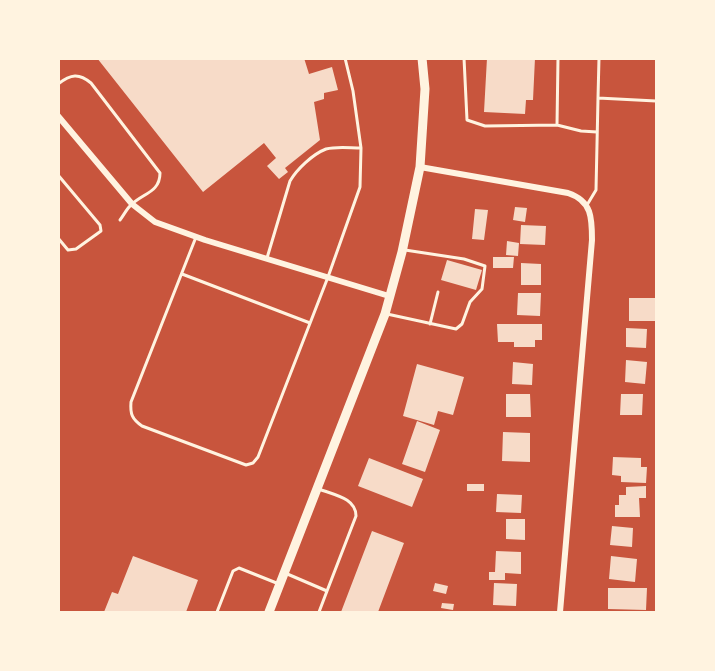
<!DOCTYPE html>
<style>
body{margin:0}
#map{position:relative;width:715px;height:671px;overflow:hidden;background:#c8553d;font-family:Lato,sans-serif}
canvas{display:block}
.frame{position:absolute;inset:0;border:60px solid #fff3e0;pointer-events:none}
</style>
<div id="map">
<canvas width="715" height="671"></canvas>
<div class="frame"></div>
</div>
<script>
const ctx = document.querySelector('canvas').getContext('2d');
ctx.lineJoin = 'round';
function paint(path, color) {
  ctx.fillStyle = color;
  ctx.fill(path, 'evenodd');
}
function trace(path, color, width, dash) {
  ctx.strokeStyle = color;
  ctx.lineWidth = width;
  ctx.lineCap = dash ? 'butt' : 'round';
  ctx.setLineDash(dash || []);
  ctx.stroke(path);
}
const building = new Path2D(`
 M97 58H304L309 74 332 67 338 90 324 93V99L314 102 320 140 285 168 288 172 279 179 267 166 276 158 264 143 203 192Z
 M487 58H535L533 100H526L525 114 484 112Z
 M515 207 527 208 525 222 513 220Z
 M475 209 488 210 484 240 472 239Z
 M521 225 546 226 545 245 520 244Z
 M507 241 519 243 518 256 506 255Z
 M493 257H514L513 268H493Z
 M447 260 482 270 476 290 441 280Z
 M521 263 541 264V285H521Z
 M518 293H541L540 316 517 315Z
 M629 298H656V321H629Z
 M497 324H542V340H535V347H514V342H498Z
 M626 328 647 329 646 348 626 347Z
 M626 360 647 362 645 384 625 382Z
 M513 362 533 364 532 385 512 384Z
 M417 364 464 377 453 415 438 411 434 425 403 416Z
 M506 394H530L531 417H506Z
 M621 394H643L642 415H620Z
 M417 421 440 430 425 472 402 464Z
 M503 432 530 433V462L502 461Z
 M613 457 641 458V467H647L646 483 621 482V476L612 475Z
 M369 458 423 479 412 507 358 486Z
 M467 484H484V491H467Z
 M646 486V498H639L640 517H615V505H619V495H626V487Z
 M497 494 522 495 521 513 496 512Z
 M506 519H525V540L506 539Z
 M612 526 633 528 632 547 610 545Z
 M372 531 404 543 378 612H341Z
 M496 551 521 552V574L505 573V580H489V572H495Z
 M133 556 198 580 186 612H104L112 592 118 594Z
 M611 556 637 559 635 582 609 579Z
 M435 583 448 586 446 594 433 591Z
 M494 583 517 584 516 606 493 605Z
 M608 588H647L646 610 608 609Z
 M442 603 454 604 453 610 441 608Z`);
const service = new Path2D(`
 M464 58 467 120 485 126 557 125 581 131 597 132
 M58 84C71 74 79 73 91 83L160 173C160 192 144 193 132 204 127 208 124 215 120 220
 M598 98 599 58
 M557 125 558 58
 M58 175 100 225 101 231 76 249 68 250 58 238
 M587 205 596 190 598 98 656 101
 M196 237 131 402C130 414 132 419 142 426L246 465 253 463 258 457 328 277 360 187 361 148 353 91 345 58
 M267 258 290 181C297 169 313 154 326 149 337 146 350 148 361 148
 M182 274 310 323
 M387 314 456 329 462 324 470 302 482 289 485 266 464 259 405 250
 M430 324 438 292
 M285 573 327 591 356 516C356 498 334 495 319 489
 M217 612 233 571 239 568 279 584
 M319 612 327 591`);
const minor = new Path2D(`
 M58 116 132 204 155 222 205 240 389 296
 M420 167 568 193C592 201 592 218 592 240L560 612`);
const primary = new Path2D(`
 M269 612 385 314 402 252 420 167 425 89 422 58`);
paint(building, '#f7dbc8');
trace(service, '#fff3e0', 3);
trace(minor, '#fff3e0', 6);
trace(primary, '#fff3e0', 9);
</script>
